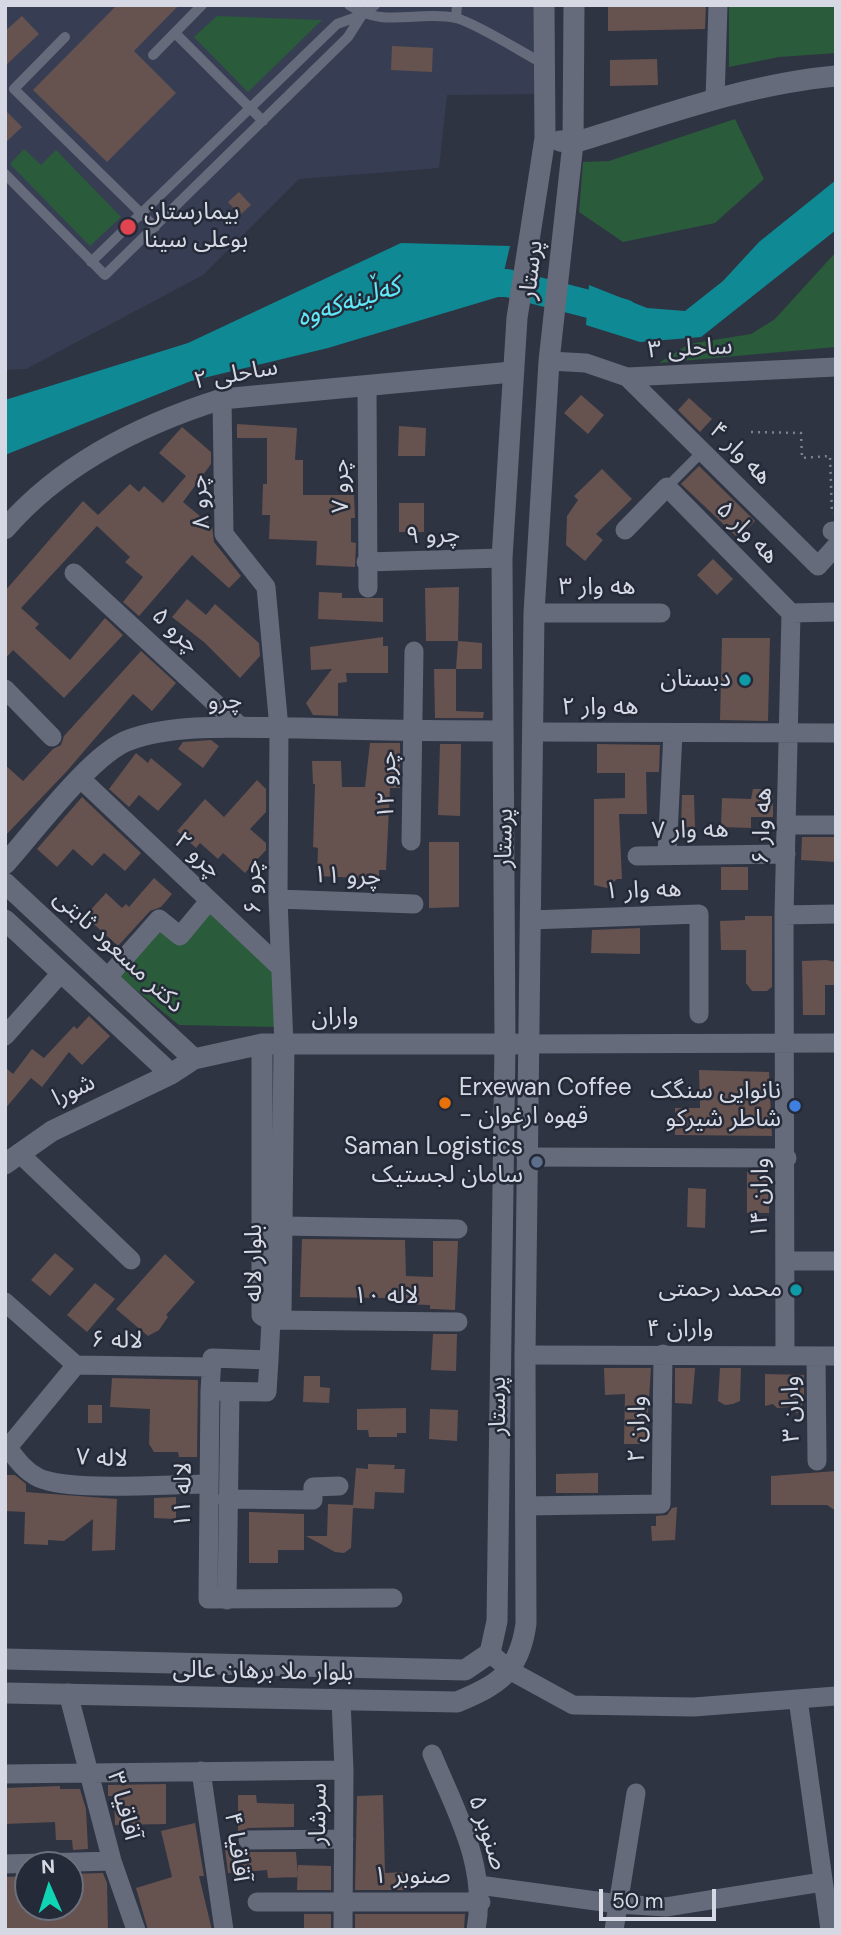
<!DOCTYPE html>
<meta charset="utf-8">
<style>
body{margin:0}
#map{position:relative;width:841px;height:1935px;overflow:hidden;background:#2f3443;font-family:"DM Sans",sans-serif}
canvas{display:block}
.frame{position:absolute;inset:0;border:7px solid #d6d9e3;pointer-events:none}
.north{position:absolute;left:14px;top:1851px;width:70px;height:70px;box-sizing:border-box;background:#252a38;border:2px solid #6c707c;border-radius:50%;rotate:357deg;font-size:19px;font-weight:700;line-height:28px;text-align:center;color:#d6d9e3}
.north::after{content:'';display:block;margin:auto;width:24px;height:32px;background:#10d5b4;clip-path:polygon(50% 0,100% 100%,50% 72%,0 100%)}
.scale{position:absolute;left:599px;top:1889px;width:117px;height:32px;box-sizing:border-box;border:4px solid #d6d9e3;border-top:0;padding-left:9px;font-size:21px;line-height:24px;white-space:nowrap;color:#d6d9e3;-webkit-text-stroke:5px #252a38;paint-order:stroke}
</style>
<div id="map">
<canvas width="841" height="1935"></canvas>
<div class="frame"></div>
<div class="north">N</div>
<div class="scale">50 m</div>
</div>
<script>
const ctx = document.querySelector('canvas').getContext('2d');
ctx.lineJoin = 'round';
function paint(path, color) {
  ctx.fillStyle = color;
  ctx.fill(path, 'evenodd');
}
function trace(path, color, width, dash) {
  ctx.strokeStyle = color;
  ctx.lineWidth = width;
  ctx.lineCap = dash ? 'butt' : 'round';
  ctx.setLineDash(dash || []);
  ctx.stroke(path);
}
function label(font, color, halo, rows, align = 'center') {
  ctx.font = font + ' "DM Sans","Noto Sans Arabic",sans-serif';
  ctx.lineWidth = 5;
  ctx.setLineDash([]);
  ctx.textBaseline = 'middle';
  ctx.strokeStyle = halo;
  ctx.fillStyle = color;
  for (const [text, x, y, turn = 0] of rows) {
    ctx.save();
    ctx.translate(x, y);
    ctx.rotate((+turn || 0) * Math.PI / 180);
    ctx.textAlign = isNaN(turn) ? turn : align;
    if (halo) ctx.strokeText(text, 0, 0);
    ctx.fillText(text, 0, 0);
    ctx.restore();
  }
}
const built = new Path2D(`
 M5 5H543L545 94 447 95 439 168 299 179 203 275 26 369 5 370Z`);
const green = new Path2D(`
 M729 5H836V53L779 57 729 67Z
 M217 16 322 20 248 92 194 37Z
 M735 119 764 179 715 223 623 242 579 212 583 162 609 161Z
 M24 149 41 165 56 150 121 217 90 246 10 164Z
 M836 252V347L659 363 689 344 751 334 775 319Z
 M208 911 274 970 276 1027 179 1025 119 976 161 927 183 943Z`);
const water = new Path2D(`
 M836 180V230L701 337 640 342 586 325 589 285 647 308 685 311 723 281 759 242Z
 M401 243 510 246 498 297 328 348 191 381 5 455V400L188 343Z`);
const river = new Path2D(`
 M465 283H507L624 313`);
const building = new Path2D(`
 M117 5H179L134 51 176 93 107 162 33 90Z
 M706 5 705 29 608 31V6Z
 M22 16 39 34 5 66V31Z
 M392 46 433 48 432 72 391 70Z
 M657 59 658 85 610 86V60Z
 M5 110 22 127 5 143Z
 M239 192 251 205 240 215 228 202Z
 M581 395 604 415 588 434 564 413Z
 M689 398 712 419 700 432 678 410Z
 M237 424 297 428 295 460H303V495H354L355 518H351V542L356 543 355 567 316 565 317 541 269 539 270 515H262L263 484H267V438H237Z
 M399 426 426 428 425 456H398Z
 M182 427 211 452V464L183 502 212 526 214 542 241 576 229 588 192 555 139 616 123 602 143 577 125 562 130 557 97 526 21 608 39 624 35 628 70 660 105 618 123 635 64 698 13 650 5 659V591L83 501 98 515 130 484 139 492 144 486 163 503 186 476 159 453Z
 M699 466 755 521 738 538 681 484Z
 M602 469 632 499 596 534 603 540 585 561 566 545 567 516 578 500 574 496Z
 M399 503H424V532H399Z
 M713 559 733 579 717 595 697 575Z
 M459 587 458 641H426L425 588Z
 M319 592 342 593V598H383V622L318 619Z
 M187 599 206 615 215 604 259 643 260 656 240 678 205 643 172 617Z
 M383 637V646H388V673H346L347 682 338 683V716L313 715 306 703 332 669 311 670 310 647Z
 M722 638H770L768 721 720 720Z
 M458 641 482 643V669H456Z
 M141 651 176 683 152 711 133 694 67 771 5 836V765L23 781 53 749 61 745 64 736Z
 M434 669H456V711L484 712 483 718H435Z
 M211 740 219 746 203 768 178 749 183 742Z
 M370 743H400V788H390L386 870H379V879L317 876 318 848 313 847 315 784H313L312 761H341L342 787H365Z
 M440 744H461L460 816 438 815Z
 M597 744 660 745 659 772H646L647 814H619L622 879H617L607 888 594 885V799L625 798V773H597Z
 M136 753 148 763 151 758 182 784 158 811 139 795 129 807 109 789Z
 M257 780 266 789V812L250 829 266 843V850L245 873 223 853 218 859 200 843 196 848 177 831 205 799 224 817Z
 M753 789H773V817H751V828L721 827 722 798 751 799Z
 M682 795H694L695 827H681Z
 M82 797 141 853 125 871 104 853 92 866 73 849 57 867 37 849Z
 M802 837H836V862L801 860Z
 M429 842H459V907L429 908Z
 M721 867H748V890H721Z
 M154 878 172 894 161 907 150 911 118 946 85 916 106 893 122 908 126 904 129 907Z
 M745 916H772V987L767 991H752L746 983V950H721L720 921 745 920Z
 M640 928V954L591 953 592 930Z
 M826 960 836 962V985H825V1015H803L802 961Z
 M89 1016 110 1036 82 1065 69 1052 42 1087 31 1078 5 1109V1067L13 1074 32 1049 44 1058 74 1026 77 1029Z
 M699 1070 769 1072 772 1136 675 1135V1108H700Z
 M747 1172H770L769 1213H747Z
 M688 1188 706 1189 705 1228 687 1227Z
 M302 1239 405 1240 406 1276 433 1277V1241H458L455 1310 434 1309H430V1305L404 1304V1301H388V1298L300 1297Z
 M55 1253 74 1269 50 1296 31 1280Z
 M165 1254 195 1282 166 1315 168 1317 159 1330 148 1336 116 1309Z
 M95 1283 115 1299 87 1332 67 1315Z
 M433 1334H457L456 1371 431 1370Z
 M604 1368H651L646 1444H624L625 1394 605 1395Z
 M675 1368H695L692 1404 675 1403Z
 M720 1368H741L740 1401 733 1404 725 1405 718 1401Z
 M765 1374 804 1375V1401L797 1414 793 1407 777 1408 773 1404 765 1406Z
 M304 1376H320V1387L330 1388 329 1403 303 1402Z
 M112 1378 198 1380 197 1457H179L178 1452H154L149 1444 150 1409 110 1407Z
 M88 1405H102V1423H88Z
 M406 1408V1433H397V1437H369L368 1430H357V1409Z
 M430 1409 458 1410 457 1441 429 1439Z
 M368 1464 395 1465 394 1469H405L404 1493 375 1492 374 1509 353 1508 351 1548 344 1553 335 1552 306 1536H327L328 1504 353 1505 356 1468 368 1469Z
 M836 1471V1511L827 1505H771V1476Z
 M598 1473V1493H556V1474Z
 M5 1475H15L26 1484V1492L117 1499 115 1550 92 1551 93 1519 64 1541 48 1540V1545L24 1544 25 1512 5 1511Z
 M176 1497V1519L154 1518V1498Z
 M677 1507 675 1540 652 1541 651 1526H656V1516L667 1515 672 1508Z
 M249 1512 304 1514V1550H278V1563H249Z
 M166 1784V1824L115 1825 114 1796H108V1785Z
 M60 1786V1789H80L86 1809 88 1849 73 1850 72 1840H56L55 1822 5 1824V1788Z
 M238 1795H256L257 1803 294 1804V1827L248 1828 238 1833Z
 M383 1795 385 1873 406 1872 407 1890H355L357 1796Z
 M195 1823 204 1876H199L212 1930H148L136 1888 172 1877 161 1831Z
 M238 1847 248 1852H296L298 1877 268 1878 267 1870 228 1873 225 1848Z
 M298 1865 331 1866V1890H297Z
 M103 1873 107 1883 108 1930H5V1877L28 1876V1910H70V1874Z
 M304 1914H331V1930H304Z
 M355 1914H465L464 1930H355Z`);
const path = new Path2D(`
 M751 432 801 433 802 458 830 456 832 514`);
const lane = new Path2D(`
 M349 5C383 29 419 10 456 18 476 23 523 53 544 64
 M456 18 457 5
 M175 33 263 121
 M65 37 14 89 155 227
 M153 55 202 5
 M5 174 105 275 348 37 362 15
 M91 262 337 24 362 15 375 5
 M667 487 702 452`);
const street = new Path2D(`
 M715 100 718 5
 M549 361 586 363 627 377 836 367
 M627 377 818 566 836 546
 M367 385 368 588
 M222 399 224 534 266 587 279 728 278 899 284 1045
 M625 530 667 487 791 613
 M832 531H836
 M366 562 502 558
 M74 573 241 727
 M534 613H661
 M791 613 836 612
 M5 689 52 737
 M532 732 836 733
 M81 779 280 967
 M787 825H836
 M411 841 414 651
 M667 854 673 733
 M637 856 786 854
 M278 899 414 904
 M784 915 836 914
 M530 920 699 914V1014
 M107 978 159 919 180 936 209 901
 M5 1036 61 973
 M530 1044 836 1043
 M19 1153 131 1260
 M526 1157 787 1158
 M282 1226 458 1229
 M785 1261H836
 M5 1302 76 1365 210 1367
 M525 1355 836 1356
 M785 1355 784 915 791 613
 M816 1356 817 1461
 M212 1358 269 1360 267 1392 210 1391Z
 M269 1360 271 1320 458 1322
 M210 1391 208 1599 393 1598
 M8 1448C17 1460 25 1471 39 1478 71 1492 169 1484 208 1484
 M5 1451 76 1365
 M227 1499 313 1500V1487L339 1486
 M525 1506 661 1504 663 1354
 M227 1600 230 1392
 M490 1653 511 1671 573 1705 694 1707 836 1696
 M68 1693 112 1861 136 1930
 M798 1699 830 1930
 M341 1700 344 1770 343 1930
 M432 1754C456 1812 488 1866 476 1930
 M201 1771 224 1930
 M5 1774 344 1770
 M248 1840 344 1839
 M5 1864 112 1861
 M479 1885 618 1904 666 1907 822 1882
 M257 1902H481
 M614 1930 636 1793`);
const secondary = new Path2D(`
 M560 141 573 143C659 117 746 84 836 76
 M5 529C60 465 142 424 222 399L512 372
 M5 864C33 833 92 753 129 740 177 722 247 728 299 728 366 730 434 731 502 731
 M5 883 194 1059
 M5 920 171 1074
 M262 1044V1315L271 1320 281 1314 284 1045
 M5 1164 52 1131 171 1074 194 1059 262 1044H516
 M5 1659 465 1670 490 1653 497 1621 505 1043 502 558 517 318 545 138 544 5
 M5 1693 457 1702C500 1684 519 1672 526 1624L525 1355 534 613 549 361 573 143 574 5`);
const markers = [
 [128,227,9,"#e0444e"],
 [745,680,7,"#0f9aa8"],
 [445,1103,7,"#e8710a"],
 [795,1106,7,"#3f7fe0"],
 [537,1162,7,"#5c6f8a"],
 [796,1290,7,"#0f9aa8"]
];
const poiNames = [
 ["بیمارستان",144,213,"left"],
 ["بوعلی سینا",144,241,"left"],
 ["دبستان",731,680],
 ["Erxewan Coffee",459,1089,"left"],
 ["- قهوه ارغوان",459,1117,"left"],
 ["نانوایی سنگک",781,1092],
 ["شاطر شیرکو",781,1120],
 ["Saman Logistics",523,1148],
 ["سامان لجستیک",523,1176],
 ["محمد رحمتی",782,1290]
];
const streetNames = [
 ["پرستار",532,270,-83],
 ["ساحلی ۳",690,349,-3],
 ["ساحلی ۲",236,375,-10],
 ["هه وار ۴",740,454,45],
 ["چرو ۷",342,486,-90],
 ["چرو ۸",201,502,-94],
 ["هه وار ۵",747,533,45],
 ["چرو ۹",433,536,-2],
 ["هه وار ۳",597,588],
 ["چرو ۵",175,631,43],
 ["چرو",225,702,-2],
 ["هه وار ۲",600,708],
 ["چرو ۱۲",388,785,-88],
 ["هه وار ۶",763,826,-88],
 ["هه وار ۷",690,831,-1],
 ["پرستار",505,838,-89],
 ["چرو ۲",197,856,43],
 ["چرو ۱۱",347,877,2],
 ["چرو ۶",254,887,-90],
 ["هه وار ۱",643,891,-2],
 ["دکتر مسعود ثابتی",118,952,43],
 ["واران",335,1018],
 ["شورا",74,1091,-25],
 ["واران ۱۴",761,1198,-89],
 ["بلوار لاله",255,1263,-90],
 ["لاله ۱۰",386,1297],
 ["واران ۴",680,1330],
 ["لاله ۶",117,1341,1],
 ["پرستار",499,1406,-90],
 ["واران ۳",792,1409,-91],
 ["واران ۲",638,1429,-89],
 ["لاله ۷",102,1459,2],
 ["لاله ۱۱",184,1495,-89],
 ["بلوار ملا برهان عالی",263,1672,1],
 ["آقاقیا ۳",123,1806,75],
 ["سرشار",319,1814,-89],
 ["صنوبر ۵",487,1833,72],
 ["آقاقیا ۴",236,1847,82],
 ["صنوبر ۱",412,1877]
];
const waterNames = [
 ["کەڵینەکەوە",349,303,-18]
];
paint(built, '#373e53');
paint(green, '#2a5b3a');
paint(water, '#0f8993');
trace(river, '#0f8993', 28);
paint(building, '#66524f');
trace(path, '#7d818d', 2.5, [2, 5]);
trace(lane, '#656b7b', 10);
trace(street, '#656b7b', 19);
trace(secondary, '#656b7b', 21);
for (const [x, y, r, color] of markers) {
  const dot = new Path2D();
  dot.arc(x, y, r, 0, 2 * Math.PI);
  ctx.fillStyle = color;
  ctx.fill(dot);
  trace(dot, '#252a38', 2.5);
}
label('24px', '#d6d9e3', '#252a38', poiNames, 'right');
label('24px', '#d6d9e3', '#252a38', streetNames);
label('italic 26px', '#60e9f8', '#252a38', waterNames);
</script>
